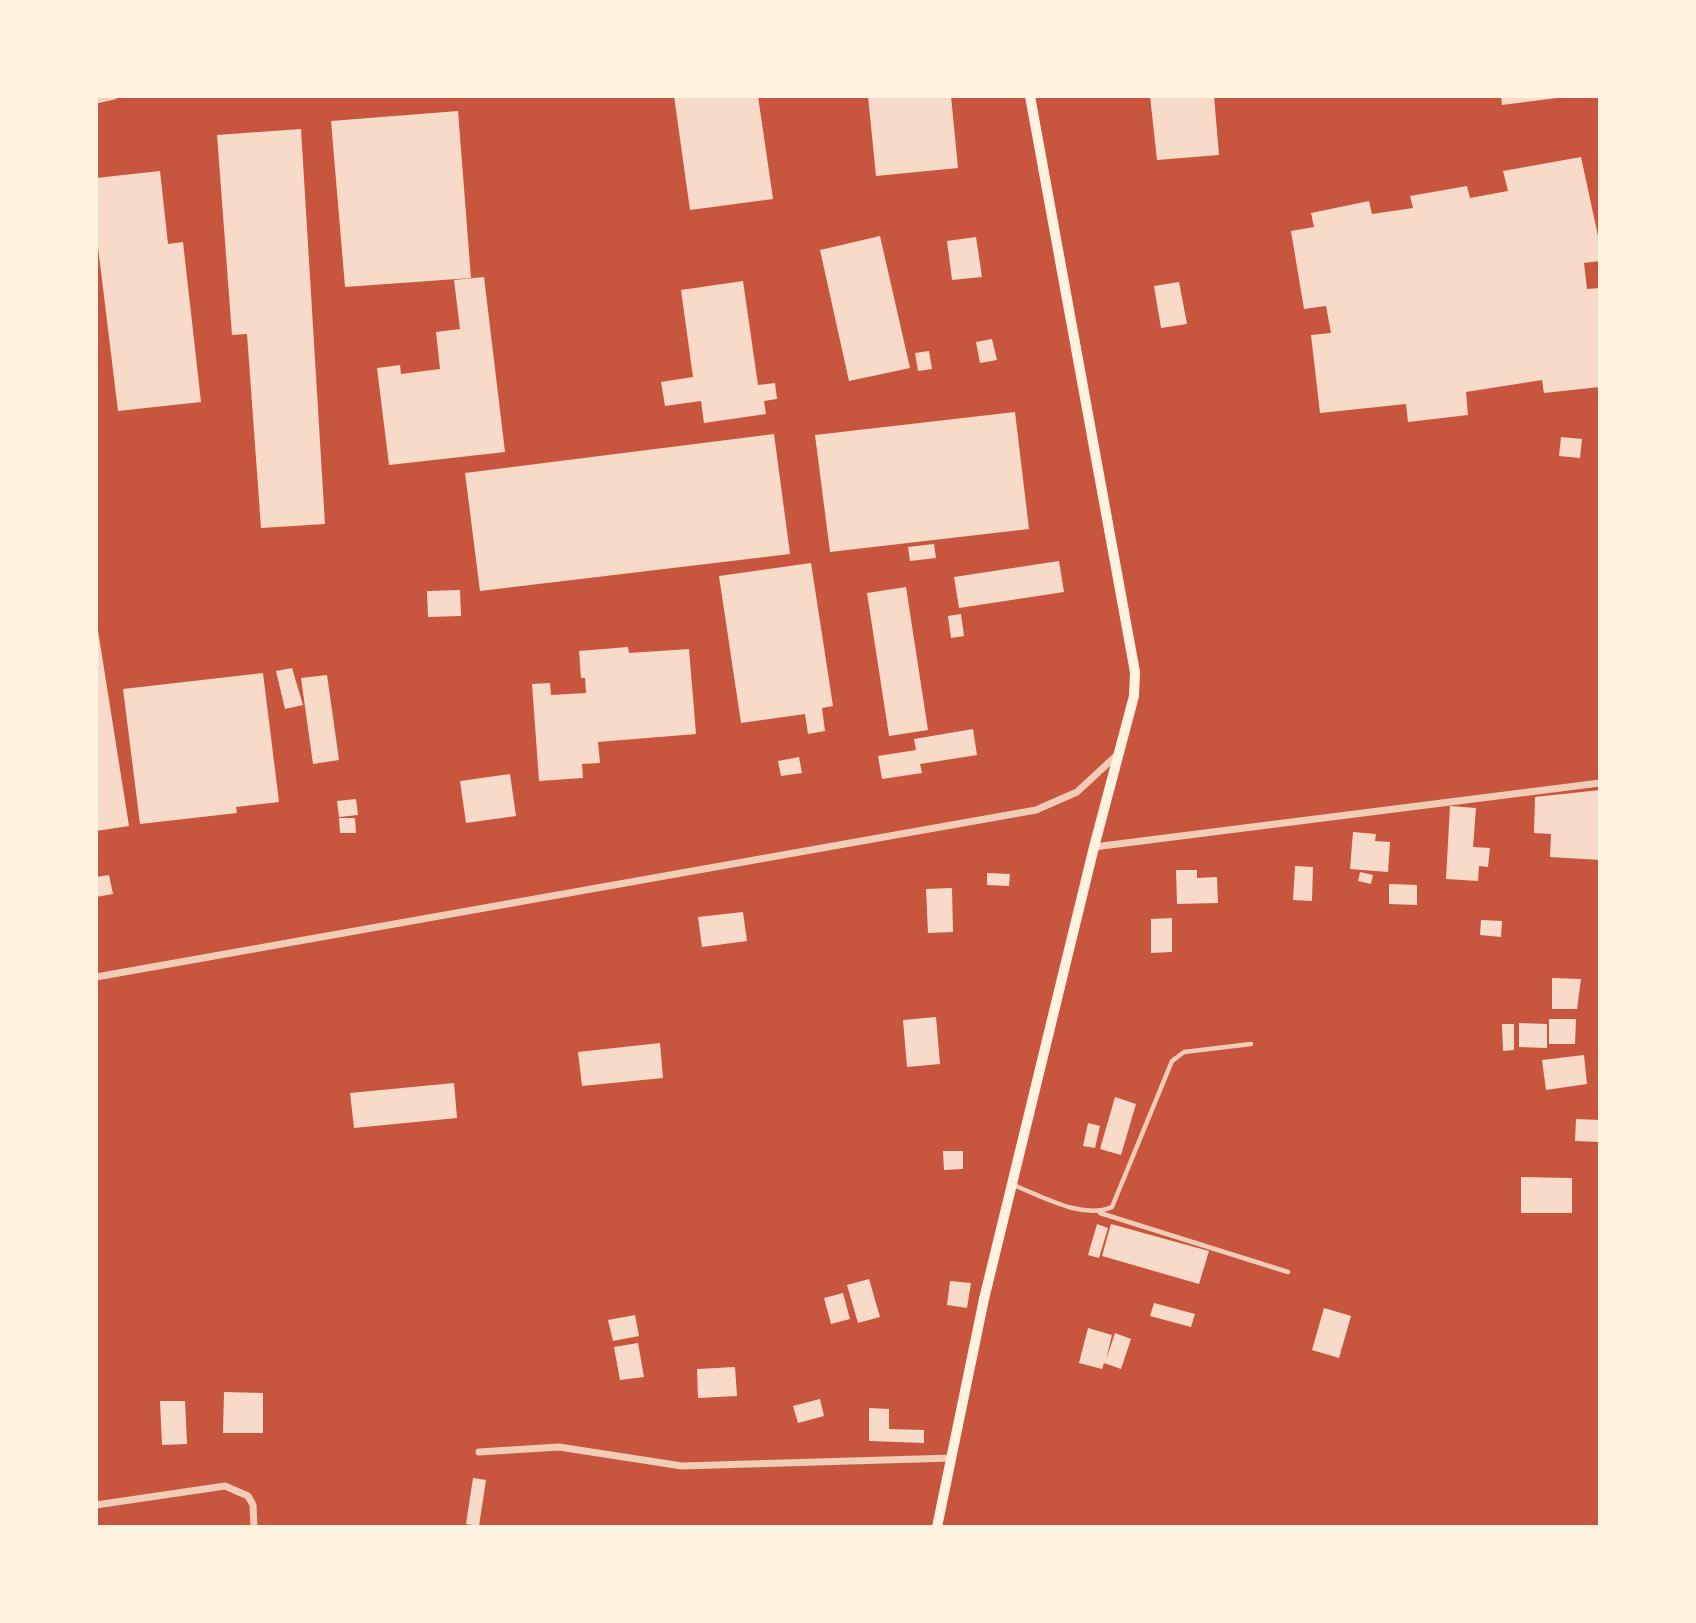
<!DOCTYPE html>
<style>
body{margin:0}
#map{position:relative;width:1696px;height:1623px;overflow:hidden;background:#c8553d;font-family:"DejaVu Sans",sans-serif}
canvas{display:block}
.frame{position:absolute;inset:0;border:98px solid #fff3e0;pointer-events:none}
</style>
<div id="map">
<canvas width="1696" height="1623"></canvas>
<div class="frame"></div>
</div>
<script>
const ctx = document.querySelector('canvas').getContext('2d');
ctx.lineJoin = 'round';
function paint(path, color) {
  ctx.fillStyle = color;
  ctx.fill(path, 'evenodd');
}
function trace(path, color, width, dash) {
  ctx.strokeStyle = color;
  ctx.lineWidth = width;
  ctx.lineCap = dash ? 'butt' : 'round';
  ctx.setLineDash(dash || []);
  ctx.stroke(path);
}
const building = new Path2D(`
 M674 96H758L773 199 690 210Z
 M868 96H951L958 168 876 176Z
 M1150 96H1214L1219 155 1157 160Z
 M1501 96H1557V98L1502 105Z
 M458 111 471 278 345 287 331 121Z
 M301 129 325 524 261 528 247 334 232 335 217 135Z
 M1581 157 1600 245V261L1584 263 1587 289 1600 288V387L1544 393 1542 380 1466 392 1468 415 1408 422 1406 404 1320 413 1311 335 1331 333 1326 306 1304 309 1291 231 1314 227 1311 213 1369 201 1372 214 1413 208 1410 196 1467 186 1470 198 1508 191 1503 171Z
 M160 171 168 244 183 242 201 402 118 411 96 231V178Z
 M880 236 910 368 849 381 820 250Z
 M976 237 982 277 952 280 947 241Z
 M484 277 505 452 389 465 377 368 400 365 401 374 440 369 436 332 460 329 454 280Z
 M743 281 758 385 775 383 777 399 764 401 766 414 704 423 701 401 665 406 661 382 693 377 681 290Z
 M1179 282 1187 324 1161 328 1154 286Z
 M992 339 997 360 980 363 976 342Z
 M929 351 932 369 918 371 915 353Z
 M1015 412 1029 529 830 552 815 435Z
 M774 434 790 554 480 591 465 473Z
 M1561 437 1582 439 1580 458 1559 456Z
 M934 544 936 558 910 561 908 547Z
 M1059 561 1064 592 959 608 954 577Z
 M811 563 833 706 822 708 825 731 808 734 805 714 741 723 719 576Z
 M906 587 928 730 889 736 867 593Z
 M460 590 461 616 428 617 427 591Z
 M961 614 964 636 951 638 948 616Z
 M96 618 129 826 96 831Z
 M628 647 629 653 689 649 696 734 598 742 600 763 582 764 583 778 539 781 532 684 550 683 551 695 586 693 585 678H581L579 651Z
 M292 668 303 705 285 709 276 671Z
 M263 673 279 802 236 807 237 813 140 824 123 689Z
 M327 675 339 760 313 764 301 678Z
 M973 729 977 755 920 764 922 773 882 779 878 756 916 750 914 739Z
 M799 757 802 773 781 776 778 761Z
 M510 774 516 816 466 823 460 781Z
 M1600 790V860L1550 857 1551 834 1534 833 1535 797Z
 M356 799 358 815 339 817 337 801Z
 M1450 806 1476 808 1473 847 1490 848 1488 867 1479 866 1478 881 1446 879Z
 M339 818H355L356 833H340Z
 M1353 832 1376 834 1375 841 1390 842 1388 872 1350 869Z
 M1295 866 1313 867 1312 901 1293 900Z
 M1176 870H1197V878L1217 877 1218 903 1177 904Z
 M1360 872 1373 875 1371 884 1358 881Z
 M987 873 1010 874 1009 886 987 885Z
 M109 875 113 894 96 897V877Z
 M1389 884 1417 885V905L1389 904Z
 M952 888 953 932 928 933 926 889Z
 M743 912 747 941 702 947 698 917Z
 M1172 918V952L1151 953V919Z
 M1481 920 1502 921 1501 937 1480 935Z
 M1552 978 1581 979 1577 1009H1552Z
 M936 1017 940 1064 907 1067 903 1020Z
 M1549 1019H1576L1575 1044H1549Z
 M1519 1023 1547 1024V1048L1519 1047Z
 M1502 1024H1514V1050L1503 1051Z
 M660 1043 663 1078 582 1086 578 1052Z
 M1584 1055 1587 1084 1546 1090 1542 1060Z
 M454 1083 457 1118 354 1128 350 1093Z
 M1115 1097 1136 1104 1121 1155 1100 1149Z
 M1576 1119 1600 1120V1142L1575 1141Z
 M1088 1123 1100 1126 1095 1148 1083 1146Z
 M943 1151H963V1169L944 1170Z
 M1521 1177 1572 1178V1213H1521Z
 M1097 1224 1108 1228 1099 1258 1088 1255Z
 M1111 1224 1209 1251 1199 1284 1102 1256Z
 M869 1279 880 1317 858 1323 847 1285Z
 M950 1281 971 1283 967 1308 947 1305Z
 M843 1293 850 1319 831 1324 824 1298Z
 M1154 1303 1195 1314 1191 1327 1150 1316Z
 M1324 1308 1351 1316 1339 1358 1312 1350Z
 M635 1315 639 1336 613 1341 608 1320Z
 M1088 1328 1112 1335 1106 1360 1115 1333 1131 1339 1121 1369 1104 1363 1102 1369 1079 1363Z
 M638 1343 644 1377 620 1380 614 1347Z
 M735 1367 737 1396 698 1398 697 1369Z
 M224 1392 263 1393V1433H223Z
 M820 1399 824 1416 798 1423 793 1406Z
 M160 1401H185L187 1444 162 1445Z
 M869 1408 889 1409V1429L924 1430V1443L869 1441Z
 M473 1478 486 1480 479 1526 466 1524Z`);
const service = new Path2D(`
 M1013 1185C1042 1196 1082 1220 1112 1207L1172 1061 1184 1052 1251 1044
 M1100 1213 1288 1272`);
const minor = new Path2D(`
 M96 100 114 96
 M1094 847 1600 783
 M96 977 1036 810 1077 792 1118 754
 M479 1452 559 1447 682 1466 952 1458
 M96 1505 225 1486 248 1496 253 1505 254 1527`);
const secondary = new Path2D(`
 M937 1527 984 1299 1094 847 1134 696 1135 672 1030 96`);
paint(building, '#f7dbc8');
trace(service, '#f1ccb7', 4.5);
trace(minor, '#f1ccb7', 7);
trace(secondary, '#fff3e0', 10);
</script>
